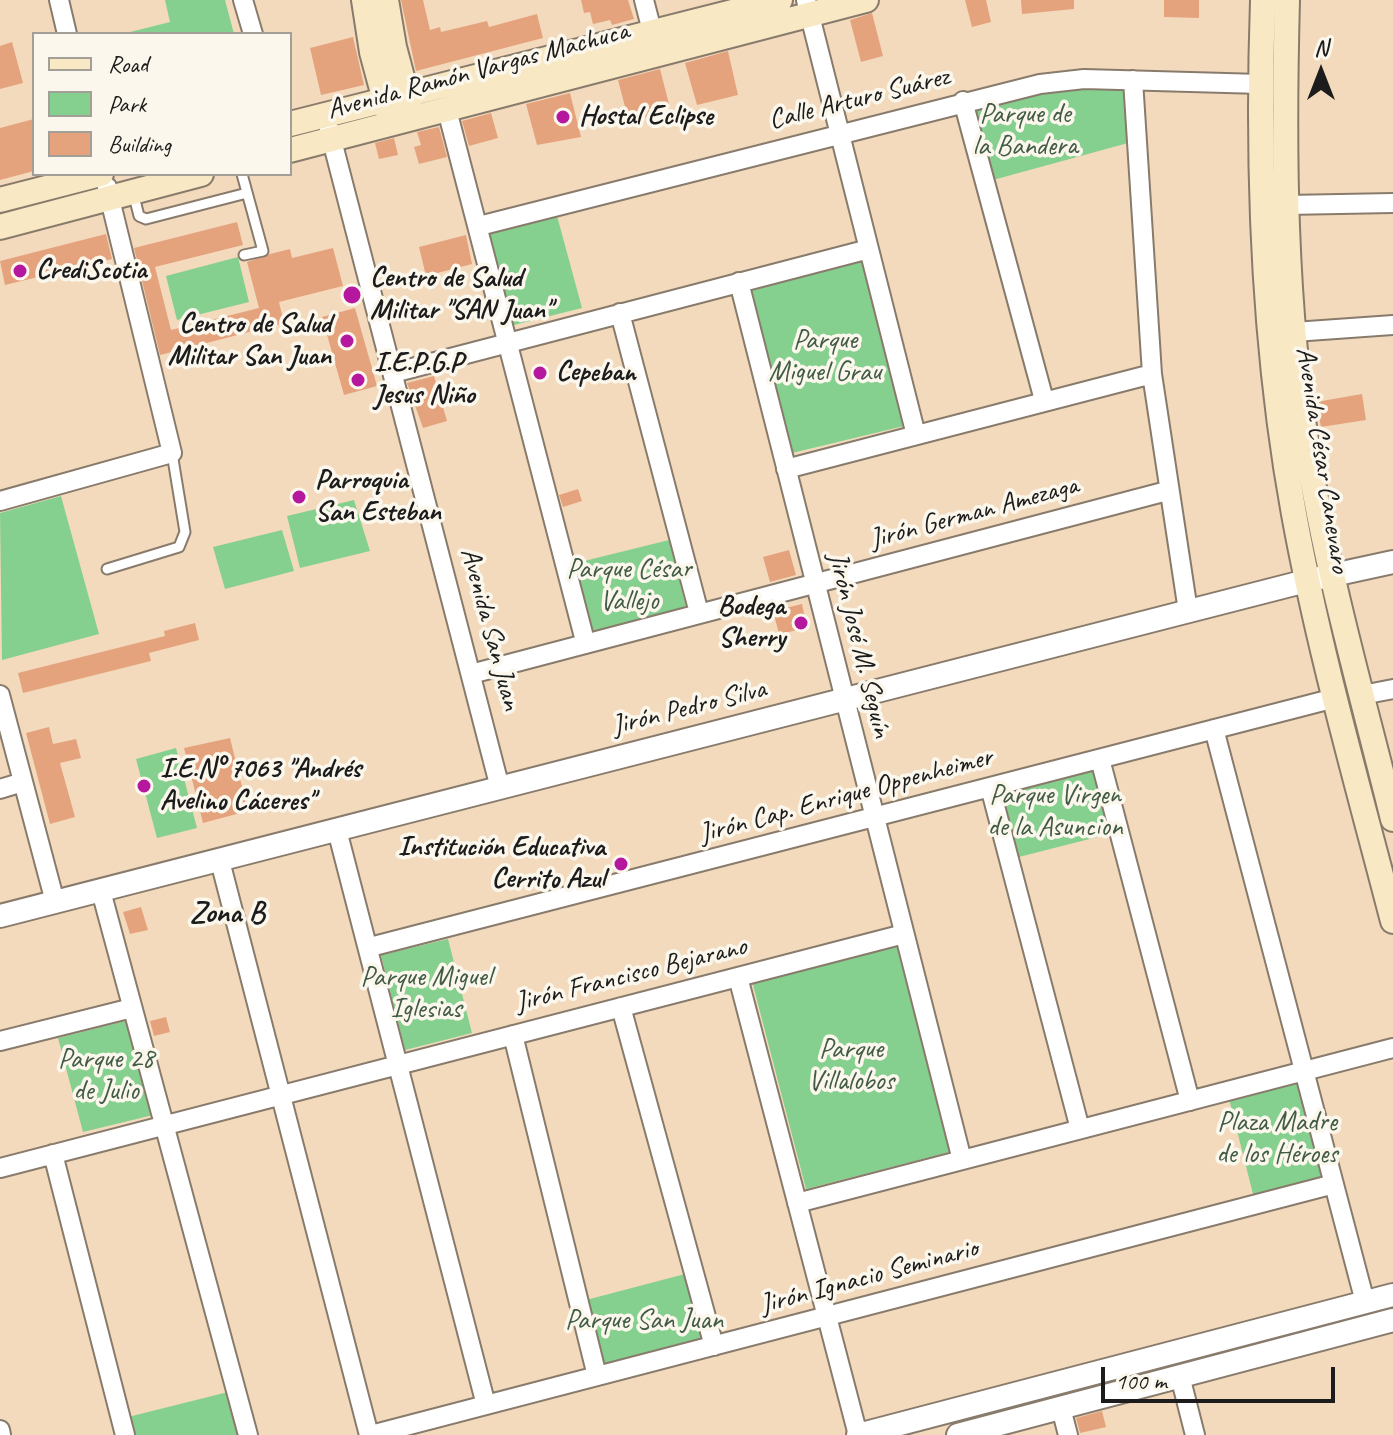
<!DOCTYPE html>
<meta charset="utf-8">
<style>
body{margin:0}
#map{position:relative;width:1393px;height:1435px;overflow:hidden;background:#f3dabd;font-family:Caveat,sans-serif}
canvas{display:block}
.legend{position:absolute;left:32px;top:32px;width:260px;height:144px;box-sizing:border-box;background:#fbf7ec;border:2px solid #a29f99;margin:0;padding:10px 14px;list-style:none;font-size:24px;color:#1c1c1c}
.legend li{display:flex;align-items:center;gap:16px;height:40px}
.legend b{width:40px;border:2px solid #a29f99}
.north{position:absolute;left:1281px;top:32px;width:80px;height:80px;-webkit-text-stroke:6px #fbf7ec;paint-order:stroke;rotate:0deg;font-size:22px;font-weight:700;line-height:32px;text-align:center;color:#1c1c1c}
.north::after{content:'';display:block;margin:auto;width:28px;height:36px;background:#1c1c1c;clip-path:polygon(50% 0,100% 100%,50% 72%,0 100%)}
.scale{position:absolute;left:1101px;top:1367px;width:234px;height:36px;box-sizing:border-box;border:4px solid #1c1c1c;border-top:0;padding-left:10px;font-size:24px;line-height:28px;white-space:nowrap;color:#1c1c1c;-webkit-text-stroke:6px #fbf7ec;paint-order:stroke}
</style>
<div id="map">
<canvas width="1393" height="1435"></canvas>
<ul class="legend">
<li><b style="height:10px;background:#f8e8c3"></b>Road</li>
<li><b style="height:22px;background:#85d08e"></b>Park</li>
<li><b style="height:22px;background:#e5a37d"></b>Building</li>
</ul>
<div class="north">N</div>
<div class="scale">100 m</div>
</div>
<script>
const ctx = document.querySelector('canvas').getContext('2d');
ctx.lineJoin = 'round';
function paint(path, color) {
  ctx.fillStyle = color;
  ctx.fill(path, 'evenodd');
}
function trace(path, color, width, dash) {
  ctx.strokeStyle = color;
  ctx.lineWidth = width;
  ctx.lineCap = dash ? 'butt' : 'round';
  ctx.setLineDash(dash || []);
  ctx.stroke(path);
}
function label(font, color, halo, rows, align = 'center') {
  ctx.font = font + ' Caveat,sans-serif';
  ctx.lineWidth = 7;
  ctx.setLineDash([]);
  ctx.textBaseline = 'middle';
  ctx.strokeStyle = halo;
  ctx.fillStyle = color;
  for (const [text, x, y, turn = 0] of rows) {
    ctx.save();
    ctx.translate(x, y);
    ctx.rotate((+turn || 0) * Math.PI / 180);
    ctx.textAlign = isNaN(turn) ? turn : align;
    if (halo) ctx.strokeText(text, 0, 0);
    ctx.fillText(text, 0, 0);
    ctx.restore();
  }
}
const green = new Path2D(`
 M165 0H225L234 34H122L170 22Z
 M1129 87 1128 143 993 180 972 105 1038 88Z
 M556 212 582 308 510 326 485 230Z
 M238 257 249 302 177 320 166 276Z
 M863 260 904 426 788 454 747 288Z
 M61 496 99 634 2 660 0 513Z
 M354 500 370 551 300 568 287 516Z
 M282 530 294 571 225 589 213 547Z
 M669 540 686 607 590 632 572 564Z
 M176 748 197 828 157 838 136 759Z
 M1096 766 1113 833 1015 858 998 791Z
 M448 939 472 1033 405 1050 381 955Z
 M896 944 950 1152 806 1189 752 981Z
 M129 1020 153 1115 83 1132 58 1038Z
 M1300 1081 1326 1179 1254 1198 1229 1099Z
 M685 1274 703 1342 603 1367 586 1300Z
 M228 1392 239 1435H133L128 1417Z`);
const building = new Path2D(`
 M401 0H423L430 30 440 27 441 32 487 21 489 27 537 14 543 38 416 71Z
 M581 0H628L634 19 612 25 610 20 593 24 590 12 584 13Z
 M965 0H986L991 22 972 27Z
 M1021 0H1074V9L1022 14Z
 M1164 0H1199V18L1164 17Z
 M872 13 883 56 861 62 850 20Z
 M353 37 364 85 321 95 310 48Z
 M12 42 23 83 0 89V46Z
 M728 51 738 95 697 105 685 63Z
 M660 69 669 104 649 109 651 116 629 122 618 80Z
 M570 93 581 137 537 145 526 104Z
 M491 113 498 138 469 146 462 121Z
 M34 119V171L0 180V128Z
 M439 127 447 157 419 164 414 147 421 145 417 132Z
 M394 138 398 155 379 159 375 143Z
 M237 222 243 245 155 267 171 330 259 308 247 262 270 254 290 249 292 258 333 248 343 286 279 302 284 323 160 355 134 248Z
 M106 234 112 259 5 285 0 261Z
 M466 235 472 264 426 276 419 247Z
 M355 308 377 386 344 395 322 317Z
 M434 376 447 421 423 428 407 383Z
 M1362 394 1366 420 1321 427 1316 402Z
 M578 489 582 501 563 507 559 495Z
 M789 550 796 575 770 582 763 557Z
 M802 604 807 628 779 634 773 611Z
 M195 623 199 640 149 653 151 661 23 693 18 673 165 636 164 631Z
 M49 727 53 744 76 739 81 758 60 763 75 817 50 824 26 733Z
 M230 738 248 811 203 823 184 748Z
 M141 907 148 930 130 934 123 912Z
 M166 1017 170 1032 154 1036 150 1021Z
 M1102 1411 1106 1427 1080 1433 1076 1418Z`);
const service = new Path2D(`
 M242 174 263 251 244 255
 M133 192 139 216 146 219 247 193
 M107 569 179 547 185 532 172 453`);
const minor = new Path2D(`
 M59 0 67 34
 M243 0 253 34
 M644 0 652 31
 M806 0 916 435
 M1133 80 1152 374 1188 611
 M963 101 1044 400
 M447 110 585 641
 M329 129 500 788
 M1286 205 1393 203
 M479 226 1040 84 1084 79 1261 84
 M739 282 962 1160
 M620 313 699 613
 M1294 332 1393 325
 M393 373 869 249
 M786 469 1152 374
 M0 501 172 453 107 187
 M471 674 1167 491
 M0 695 55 902
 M1362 695 1393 689
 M1214 729 1365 1302
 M1100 759 1190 1101
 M990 787 1080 1129
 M0 789 23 782
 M337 830 486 1405
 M220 861 369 1435
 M101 891 248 1435
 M370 947 1335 698
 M738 977 858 1435
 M621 1007 714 1346
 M513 1035 597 1376
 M0 1041 132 1008
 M53 1154 125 1435
 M0 1168 904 934
 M797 1203 1393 1048
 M1180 1376 1195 1435
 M1061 1408 1068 1435
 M0 1430 1 1435
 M371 1435 1334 1184`);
const tertiary = new Path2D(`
 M0 916 1310 580 1393 562
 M858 1435 1393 1295
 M958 1435 1393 1320`);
const secondary = new Path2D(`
 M364 0 372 52 389 115
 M386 0 394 47 411 111
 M1263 0C1257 171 1263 345 1294 514 1319 651 1358 786 1393 921
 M1287 0C1283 151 1284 304 1308 453 1328 577 1363 698 1393 819
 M290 124 780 0
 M290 150 866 0
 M0 200 101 174
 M0 227 201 174`);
const markers = [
 [563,117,8,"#b5179e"],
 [20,271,8,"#b5179e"],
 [352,295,10,"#b5179e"],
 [347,341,8,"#b5179e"],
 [540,373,8,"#b5179e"],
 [358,380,8,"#b5179e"],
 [299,497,8,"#b5179e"],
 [801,623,8,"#b5179e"],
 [144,786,8,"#b5179e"],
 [621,864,8,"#b5179e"]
];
const streetNames = [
 ["Avenida Ramón Vargas Machuca",478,71,-15],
 ["Calle Arturo Suárez",859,99,-14],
 ["Avenida César Canevaro",1322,460,81],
 ["Jirón German Amezaga",974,513,-15],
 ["Avenida San Juan",490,629,75],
 ["Jirón José M. Seguín",859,645,76],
 ["Jirón Pedro Silva",689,708,-14],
 ["Jirón Cap. Enrique Oppenheimer",846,796,-15],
 ["Jirón Francisco Bejarano",631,975,-14],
 ["Jirón Ignacio Seminario",869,1277,-15]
];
const parkNames = [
 ["Parque de",1025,115],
 ["la Bandera",1025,147],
 ["Parque",825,341],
 ["Miguel Grau",825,373],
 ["Parque César",629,570],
 ["Vallejo",629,602],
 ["Parque Virgen",1055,796],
 ["de la Asuncion",1055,828],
 ["Parque Miguel",426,978],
 ["Iglesias",426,1010],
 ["Parque",851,1050],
 ["Villalobos",851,1082],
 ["Parque 28",106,1060],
 ["de Julio",106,1092],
 ["Plaza Madre",1277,1123],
 ["de los Héroes",1277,1155],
 ["Parque San Juan",644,1321]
];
const poiNames = [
 ["Hostal Eclipse",579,117],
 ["CrediScotia",36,271],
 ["Centro de Salud",370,279],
 ["Militar \"SAN Juan\"",370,311],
 ["Centro de Salud",331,325,"right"],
 ["Militar San Juan",331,357,"right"],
 ["I.E.P.G.P",374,364],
 ["Jesus Niño",374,396],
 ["Cepeban",556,373],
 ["Parroquia",315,481],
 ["San Esteban",315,513],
 ["Bodega",785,607,"right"],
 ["Sherry",785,639,"right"],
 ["I.E.N° 7063 \"Andrés",160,770],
 ["Avelino Cáceres\"",160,802],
 ["Institución Educativa",605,848,"right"],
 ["Cerrito Azul",605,880,"right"]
];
const neighbourhoodNames = [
 ["Zona B",227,914]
];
paint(green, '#85d08e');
paint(building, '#e5a37d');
trace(service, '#887b6c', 13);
trace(minor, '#887b6c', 22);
trace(tertiary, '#887b6c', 26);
trace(secondary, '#887b6c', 28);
trace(service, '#fff', 9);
trace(minor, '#fff', 18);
trace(tertiary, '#fff', 22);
trace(secondary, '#f8e8c3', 24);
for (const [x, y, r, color] of markers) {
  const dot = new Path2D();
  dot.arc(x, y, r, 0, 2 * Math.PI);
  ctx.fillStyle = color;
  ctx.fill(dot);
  trace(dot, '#fbf7ec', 3);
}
label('28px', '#1c1c1c', '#fbf7ec', streetNames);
label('28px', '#415b44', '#fbf7ec', parkNames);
label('bold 28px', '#1c1c1c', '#fbf7ec', poiNames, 'left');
label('bold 30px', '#1c1c1c', '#fbf7ec', neighbourhoodNames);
</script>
